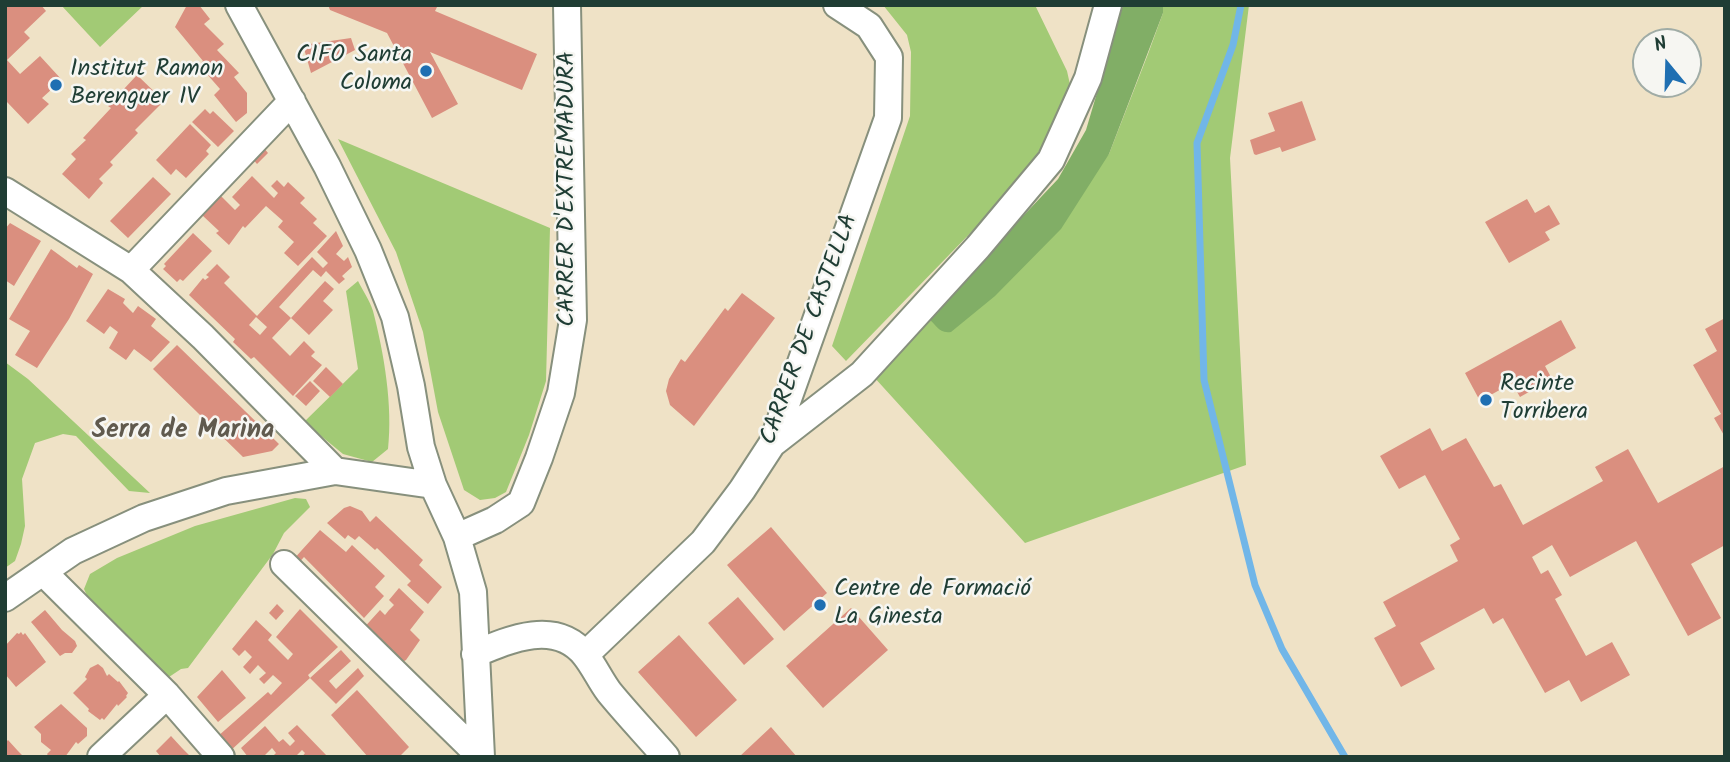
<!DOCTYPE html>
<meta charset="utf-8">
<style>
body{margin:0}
#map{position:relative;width:1730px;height:762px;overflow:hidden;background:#efe2c6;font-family:Kalam,sans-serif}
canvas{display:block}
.frame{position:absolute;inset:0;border:7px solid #1f3d34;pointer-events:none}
.north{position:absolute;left:1632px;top:28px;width:70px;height:70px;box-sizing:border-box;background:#f6f6f2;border:2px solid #a0aca6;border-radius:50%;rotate:341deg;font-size:19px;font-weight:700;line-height:28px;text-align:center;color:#1f3d34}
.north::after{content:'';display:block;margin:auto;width:24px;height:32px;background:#1f6fb2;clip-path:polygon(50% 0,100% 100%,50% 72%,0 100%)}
</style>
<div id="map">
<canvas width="1730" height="762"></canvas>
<div class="frame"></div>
<div class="north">N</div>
</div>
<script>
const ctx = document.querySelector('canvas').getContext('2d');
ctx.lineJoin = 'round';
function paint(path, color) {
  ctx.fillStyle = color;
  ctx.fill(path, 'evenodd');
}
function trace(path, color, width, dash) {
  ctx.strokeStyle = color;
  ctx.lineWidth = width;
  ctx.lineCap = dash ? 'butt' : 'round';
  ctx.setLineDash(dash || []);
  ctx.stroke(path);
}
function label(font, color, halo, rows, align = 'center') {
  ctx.font = font + ' Kalam,sans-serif';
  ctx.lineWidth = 5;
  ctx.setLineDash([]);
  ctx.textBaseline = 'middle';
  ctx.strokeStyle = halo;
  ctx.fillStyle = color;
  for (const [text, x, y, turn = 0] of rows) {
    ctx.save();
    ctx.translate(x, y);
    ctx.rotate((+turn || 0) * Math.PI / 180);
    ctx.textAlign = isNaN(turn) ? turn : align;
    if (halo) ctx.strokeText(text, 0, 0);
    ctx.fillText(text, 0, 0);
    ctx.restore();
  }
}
const green = new Path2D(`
 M61 5H144L100 47Z
 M883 5H1035L1067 71 1071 89 1066 109 1018 184 846 361 832 346 910 116 911 52 907 35Z
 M1163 5H1249L1230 158 1246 465 1025 543 873 376 927 318 933 322 1109 154 1148 54 1163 13Z
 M338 139 550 228 546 381 529 435 506 492 495 498 480 500 464 490 438 412 423 332 396 252Z
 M358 281C363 291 370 301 373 311 384 353 393 406 388 449L372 462 343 454 304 422 358 369 346 291Z
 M5 362 28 379 150 493 129 491 76 436 63 434 35 443 22 479 25 526 21 544 15 561 5 568Z
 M295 498 306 499 310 507 284 533 273 554 188 668 181 669 166 679 89 600 84 589 90 574 117 558 195 526Z`);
const forest = new Path2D(`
 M1123 5H1163V13L1109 154 1061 229 995 296 951 332C938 334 937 324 927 318L1058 179 1086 130Z`);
const stream = new Path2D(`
 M1241 5 1233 45 1197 143 1204 380 1255 585 1282 649 1345 757`);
const building = new Path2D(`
 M5 5H41L46 11 24 32 30 38 7 60 20 74 40 56 62 80 42 98 49 104 28 124 7 102 5 104Z
 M187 5H199L210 19 204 24 224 44 217 50 239 73 234 77 247 93V113L236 122 214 95 220 89 199 65 203 61 175 27Z
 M328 5H438L435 11 537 54 522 90 430 52 458 104 432 118 387 33 330 10Z
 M351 38 355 50 311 73 303 45Z
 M137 75 164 101 135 130 138 133 110 162 113 165 99 179 103 183 89 199 62 174 76 159 71 154 86 140 83 138 111 108 108 106Z
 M1302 101 1316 140 1282 152 1280 147 1256 155 1254 154 1250 140 1275 131 1268 113Z
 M205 109 210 114 213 111 234 131 218 147 192 122Z
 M190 124 211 145 206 151 209 154 186 178 176 169 171 175 156 160Z
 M262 146 268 153 257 164 251 157Z
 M252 176 274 198 278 193 271 186 277 180 284 187 288 182 305 198 300 203 317 219 313 223 327 236 298 266 284 253 294 242 278 227 283 221 266 206 245 228 243 226 229 245 216 233 219 231 202 215 220 195 235 210 240 205 232 197Z
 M153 177 171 194 128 238 110 221Z
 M1527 199 1535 213 1549 205 1560 224 1545 232 1550 240 1509 263 1485 222Z
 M10 223 41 241 14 286 5 280V229Z
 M336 231 343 246 336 254 344 261 348 257 352 267 342 276 345 279 339 284 326 271 321 277 313 270 279 307 291 318 272 338 290 356 304 341 315 352 311 356 322 365 293 396 254 357 251 359 233 342 235 339 189 295 203 278 205 280 209 277 206 275 217 264 230 277 224 283 257 316 312 257 323 268 328 263 317 252ZM256 317 267 327 260 335 249 325Z
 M193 233 212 251 183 281 180 279 177 282 163 269 166 266 164 264Z
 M51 249 77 268 79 265 93 274 69 319 37 368 15 355 30 331 9 319Z
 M325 281 334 289 323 301 333 310 309 335 291 318Z
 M108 289 125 299 123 303 133 313 138 306 156 319 151 326 170 342 151 362 134 349 126 360 109 348 118 332 110 326 104 334 86 321Z
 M742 293 775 318 694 426 670 405 666 391 669 379 681 359 685 362 725 308 728 311Z
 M1725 318V437L1714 418 1721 414 1693 365 1717 351 1705 329Z
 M1561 320 1576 348 1545 366 1552 379 1520 397 1512 383 1480 401 1465 373Z
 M177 345 279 444 272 451 243 457 153 369Z
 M326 367 343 384 330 397 313 381Z
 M310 381 320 391 306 406 295 396Z
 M1430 428 1442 451 1466 438 1494 487 1501 484 1523 525 1603 481 1595 467 1628 449 1658 503 1725 466V545L1691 564 1721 618 1688 636 1636 541 1570 577 1552 545 1532 557 1541 574 1548 570 1562 595 1555 599 1586 656 1612 642 1630 675 1581 702 1569 680 1545 693 1503 618 1493 624 1484 608 1420 643 1435 669 1401 687 1374 638 1396 626 1383 602 1458 561 1450 545 1460 539 1425 475 1399 489 1380 456Z
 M350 506 362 511 370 522 376 516 423 560 419 565 442 587 428 604 407 585 411 581 408 578 377 548 375 550 359 536 355 540 348 535 345 539 327 523 344 508Z
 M771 527 827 593 784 631 727 565Z
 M320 530 346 552 352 545 385 576 375 587 384 596 364 618 304 557 296 566 292 561Z
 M399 588 424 612 410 630 420 640 406 660 401 663 361 631 380 610 385 615 389 610 394 605 389 600Z
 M738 597 774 639 744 665 708 623Z
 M277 604 284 611 276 620 269 613Z
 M851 608 888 650 823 708 786 666Z
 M300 609 338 647 308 675 310 678 229 752 217 737 268 692 271 695 282 683 273 675 264 684 259 679 266 673 258 665 250 674 243 667 252 657 245 650 239 656 232 649 256 620 272 635 268 640 288 660 293 654 276 637Z
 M45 610 62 630 75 641 77 646 72 653H65L60 656 31 622Z
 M21 632 23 635 25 633 46 662 16 687 5 674V646L17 633 19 634Z
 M679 635 737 700 696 737 638 672Z
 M341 650 351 661 329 681 336 689 358 668 364 676 336 704 310 678Z
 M98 664 103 668 107 676 109 674 118 682 119 681 128 693 126 696 127 697 118 706 117 704 104 720 102 718 100 720 88 711 89 709 73 693 87 679 85 677 90 668Z
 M222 670 246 698 218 722 197 697Z
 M357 690 409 747 399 757H368L331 715Z
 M61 704 87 728V736L78 744 76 742 65 757H49L47 754 51 750 41 742V734L34 727Z
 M297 725 328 757H302L305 753 302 750 295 757H272L276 753 272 748 263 757H248L241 748 265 726 279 742 283 739 290 746 295 741 288 733Z
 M771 727 797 757H739Z
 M171 736 182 748 191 757H161L156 751Z
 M8 740 18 751 24 757H5V743Z`);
const minor = new Path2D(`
 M239 5 327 166 368 250 395 317 411 386 421 447 433 485 457 537 473 592 481 757
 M5 191 131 270 203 337 335 471
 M131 270 292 101
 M772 444 862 374 978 247 1051 160 1088 78 1108 5
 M457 537 495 520 521 503 539 458 561 393 573 320 567 5
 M284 564 481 757
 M43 572 167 695 221 757
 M5 598 73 551 144 518 226 491 335 471 433 485
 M475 654C510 639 556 619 585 655 594 666 600 680 609 692 627 714 647 735 666 757
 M585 655 703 542 742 490 772 444 888 118 889 57 869 26 837 5
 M101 757 167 695`);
const markers = [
 [426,71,7,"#1f6fb2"],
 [56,85,7,"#1f6fb2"],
 [1486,400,7,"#1f6fb2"],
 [820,605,7,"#1f6fb2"]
];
const poiNames = [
 ["CIFO Santa",412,57,"right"],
 ["Coloma",412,85,"right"],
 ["Institut Ramon",70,71],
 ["Berenguer IV",70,99],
 ["Recinte",1500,386],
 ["Torribera",1500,414],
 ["Centre de Formació",834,591],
 ["La Ginesta",834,619]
];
const streetNames = [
 ["CARRER D'EXTREMADURA",569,189,-90],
 ["CARRER DE CASTELLA",811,330,-70]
];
const neighbourhoodNames = [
 ["Serra de Marina",183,433]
];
paint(green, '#a2ca75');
paint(forest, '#81ae66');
trace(stream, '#71b6e8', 7);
paint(building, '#da8f7f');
trace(minor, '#87907d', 30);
trace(minor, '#fff', 26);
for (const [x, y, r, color] of markers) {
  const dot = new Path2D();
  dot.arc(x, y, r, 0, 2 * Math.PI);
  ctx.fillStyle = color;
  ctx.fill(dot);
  trace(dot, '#f6f6f2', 2.5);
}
label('24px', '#1f3d34', '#f6f6f2', poiNames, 'left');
label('24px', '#1f3d34', '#f6f6f2', streetNames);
label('bold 26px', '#605a4e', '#f6f6f2', neighbourhoodNames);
</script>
